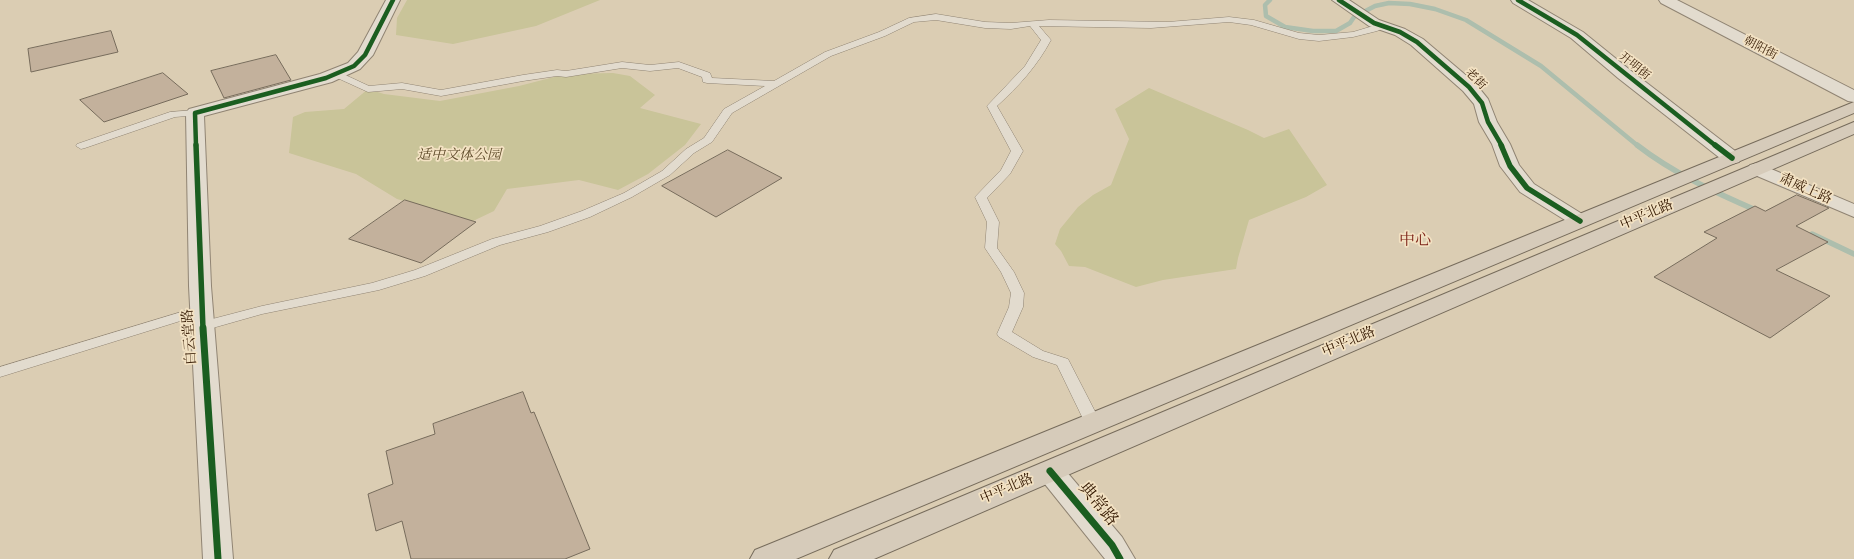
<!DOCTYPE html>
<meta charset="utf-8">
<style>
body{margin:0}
canvas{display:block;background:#dbcdb3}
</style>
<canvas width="1854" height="559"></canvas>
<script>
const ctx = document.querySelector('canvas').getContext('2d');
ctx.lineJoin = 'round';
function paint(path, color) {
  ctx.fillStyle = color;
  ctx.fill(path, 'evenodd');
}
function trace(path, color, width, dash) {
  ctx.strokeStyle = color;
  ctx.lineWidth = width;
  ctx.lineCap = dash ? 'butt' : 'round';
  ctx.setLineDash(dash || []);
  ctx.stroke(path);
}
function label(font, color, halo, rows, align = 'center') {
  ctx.font = font + ' Vollkorn,"Noto Serif SC",serif';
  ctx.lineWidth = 3.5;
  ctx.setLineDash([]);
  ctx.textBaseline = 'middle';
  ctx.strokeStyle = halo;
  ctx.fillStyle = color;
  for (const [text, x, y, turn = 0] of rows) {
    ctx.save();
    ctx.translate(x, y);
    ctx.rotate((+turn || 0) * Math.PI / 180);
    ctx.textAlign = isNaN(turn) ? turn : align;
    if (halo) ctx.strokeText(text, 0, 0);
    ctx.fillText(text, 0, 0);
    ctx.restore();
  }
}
const green = new Path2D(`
 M407 0H600L536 26 453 44 396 35 397 18Z
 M613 73 630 76 655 95 640 108 701 124 685 145 648 174 618 190 579 180 507 189 494 211 473 221 397 199 356 174 289 153 293 117 305 112 344 109 368 89 384 94 440 101 519 86 566 74Z
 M1149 88 1248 130 1264 138 1289 129 1327 185 1306 197 1249 220 1238 258 1236 269 1163 280 1136 287 1085 267 1069 266 1061 251 1055 244 1060 229 1078 207 1093 195 1111 185 1129 139 1115 109Z`);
const streamFar1 = new Path2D(`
 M1270 0 1265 5 1266 16 1285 27 1313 31H1336L1350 23 1354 17 1375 6 1389 3 1410 4 1435 9 1466 20 1541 66 1638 146`);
const stream = new Path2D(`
 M1637 145C1673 173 1716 193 1758 211
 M1812 234 1854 254`);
const building = new Path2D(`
 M111 31 118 52 31 72 28 49Z
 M276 55 291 80 224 98 211 71Z
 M163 73 188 94 104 122 80 100Z
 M728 150 782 178 716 217 662 186Z
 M1797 195 1829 208 1796 226 1828 242 1776 270 1830 296 1770 338 1654 277 1717 238 1704 232 1755 206 1765 211Z
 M405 200 476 222 421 263 349 239Z
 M523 392 531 413 534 412 590 549 565 559H411L402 521 376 531 368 494 393 484 386 451 435 434 433 424Z`);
const lane = new Path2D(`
 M936 14 985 22 1011 23 1049 20 1168 22 1229 17 1254 20 1299 33 1319 35 1353 32 1383 23 1388 26 1377 31 1353 37 1319 41 1299 39 1251 25 1229 22 1151 28 1039 26 1051 40C1037 66 1019 86 997 106L1023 151 1010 174 987 198 999 222 997 248 1014 272 1024 293 1023 307 1012 332 1043 351 1068 359 1101 423 1098 427 1093 429 1088 427 1085 423 1057 365 1033 357 999 337 997 334 1009 307 1011 293 1001 272 985 248 987 222 975 197 1001 170 1011 151 987 106 1025 66 1041 40 1030 26 1011 29 985 28 936 20 914 22 885 36 831 56 732 113 712 142 694 153 670 175 632 197 590 217 548 232 500 245 425 276 379 290 262 314 202 331 197 329 195 326 197 323 262 306 372 283 415 270 492 239 540 226 582 211 624 193 662 171 686 149 704 138 724 109 765 86 707 83 703 82 702 77 678 68 650 71 622 68 566 77 557 76 523 81 441 96 402 89 368 92 333 76 331 74 333 72H339L369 86 402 83 441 90 523 75 557 70 566 71 622 62 650 65 679 62 710 73 712 78 774 81 825 52 879 32 909 18Z
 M195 110 199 111 200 113 199 115 175 117 85 148 81 149 76 146 77 144 170 112Z
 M201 306 206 307 208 310 206 313 0 377V367Z`);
const street = new Path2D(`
 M386 0H400L373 55 360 69 332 82 204 116 211 286 233 559H203L189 286 186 113 189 109 320 74 348 63 358 52Z
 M1332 0H1349L1379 20 1405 29 1423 39 1475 83 1488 99 1497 122 1510 144 1519 165 1534 184 1587 217 1590 221 1587 225 1580 227 1573 225 1520 192 1500 166 1492 144 1479 122 1474 104 1463 91 1411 45 1395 35 1369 26Z
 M1511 0H1528L1583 32 1630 70 1739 154 1741 158 1739 162 1732 164 1725 162 1618 78 1571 38 1513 3Z
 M1659 0H1677L1854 90V102L1848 101 1661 3Z
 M1757 163 1854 204V217L1750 173 1747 169 1750 165Z
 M1050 461 1060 464 1122 537 1135 559H1105L1040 478 1036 471 1040 464Z`);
const highway = new Path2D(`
 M1854 102V113L796 559H750L755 550Z
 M1854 122V134L874 559H829L834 550Z`);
const cyclewayFar2 = new Path2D(`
 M1339 0 1374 23 1400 32 1417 42 1469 87 1482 103 1488 122 1502 146
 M1518 0 1577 35 1716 146
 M196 146 195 113 326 78 354 66 365 55 393 0`);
const cyclewayFar1 = new Path2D(`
 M196 145 203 329
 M1501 145 1510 166 1527 188 1580 221
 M1715 145 1732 158`);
const cycleway = new Path2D(`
 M203 328 218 559
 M1050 471 1112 545 1120 559`);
const farStreetnames = [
 ["朝阳街",1760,49,27],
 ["开明街",1634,67,39],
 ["老街",1475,80,45]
];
const parkNames = [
 ["适中文体公园",459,156]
];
const streetNames = [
 ["肃威上路",1805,190,24],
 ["中平北路",1647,216,-23],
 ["白云堂路",191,337,-94],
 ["中平北路",1349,343,-23],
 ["中平北路",1007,490,-23]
];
const quarterNames = [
 ["中心",1415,242]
];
const nearStreetnames = [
 ["典常路",1097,505,50]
];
paint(green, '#c9c499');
trace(streamFar1, '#adbead', 4.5);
trace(stream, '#adbead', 5.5);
paint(building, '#c3b19c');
trace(building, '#776c5c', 1);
trace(lane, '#908473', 1);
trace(street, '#908473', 2);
trace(highway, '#776c5c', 2);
paint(lane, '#e2dbce');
paint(street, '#e2dbce');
paint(highway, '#d6cbba');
trace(cyclewayFar2, '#1b5e20', 4.5);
trace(cyclewayFar1, '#1b5e20', 5.5);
trace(cycleway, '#1b5e20', 7);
label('12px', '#361b04', '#f3e2c3', farStreetnames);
label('italic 14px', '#5e4b2a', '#f3e2c3', parkNames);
label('14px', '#361b04', '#f3e2c3', streetNames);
label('16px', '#7a1f14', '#f3e2c3', quarterNames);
label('17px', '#361b04', '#f3e2c3', nearStreetnames);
</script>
